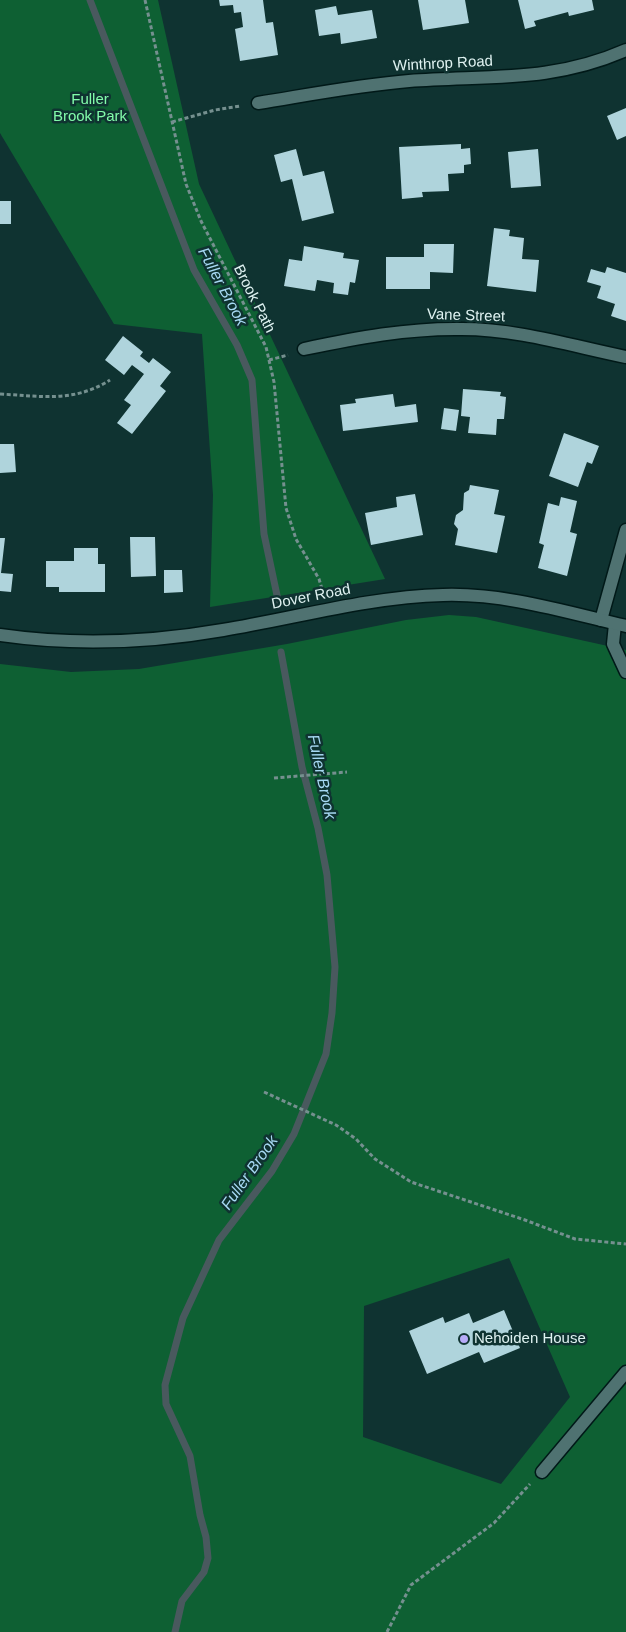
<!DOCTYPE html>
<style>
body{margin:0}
canvas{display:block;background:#0f3331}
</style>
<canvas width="626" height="1632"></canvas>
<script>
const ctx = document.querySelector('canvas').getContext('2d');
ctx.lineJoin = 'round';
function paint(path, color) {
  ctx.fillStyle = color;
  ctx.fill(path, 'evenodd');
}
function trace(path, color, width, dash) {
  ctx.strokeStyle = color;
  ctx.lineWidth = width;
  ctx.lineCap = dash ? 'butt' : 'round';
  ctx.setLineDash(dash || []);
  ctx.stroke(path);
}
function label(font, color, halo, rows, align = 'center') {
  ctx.font = font + ' Arial,sans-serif';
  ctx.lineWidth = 5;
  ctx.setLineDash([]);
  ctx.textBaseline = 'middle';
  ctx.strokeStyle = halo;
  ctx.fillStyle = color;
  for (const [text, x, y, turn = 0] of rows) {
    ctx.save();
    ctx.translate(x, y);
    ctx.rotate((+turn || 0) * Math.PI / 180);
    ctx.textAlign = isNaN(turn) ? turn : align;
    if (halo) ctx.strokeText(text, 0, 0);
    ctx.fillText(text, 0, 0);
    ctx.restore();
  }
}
const green = new Path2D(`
 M0 0H158L199 184 385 579 210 607 213 495 202 334 114 324 0 133Z
 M449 615 476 617 626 650V1632H0V664L71 672 139 669 287 644 406 620ZM509 1258 570 1397 501 1484 363 1437 364 1306Z`);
const stream = new Path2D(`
 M90 0 194 270 237 345 252 380 264 534 278 600
 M175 1632 182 1601 204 1572 208 1558 206 1537 200 1515 190 1456 166 1404 165 1385 183 1318 219 1240 272 1171 294 1134 326 1054 332 1013 335 967 327 875 318 828 302 767 281 652`);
const building = new Path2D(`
 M219 0H263L266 23 273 22 278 55 240 61 235 29 243 27 241 12 234 13 233 5 220 6Z
 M418 0H465L469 23 423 30Z
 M518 0H592L594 10 569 16 568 12 534 21 536 26 525 29Z
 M336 6 338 15 372 10 377 38 341 44 340 33 319 36 315 10Z
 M626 108V136L617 140 607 116Z
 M461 144V149L470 148 471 164 464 165V173L448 174 449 191 422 192 423 197 402 199 399 147Z
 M296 149 303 176 324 171 334 213 302 221 292 179 281 182 274 155Z
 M538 149 541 186 511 188 508 152Z
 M0 201H11V224H0Z
 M494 228 510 230 509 236 524 238 522 259 539 260 536 292 487 286Z
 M424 244H454L453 273 430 272V289H386V257H424Z
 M304 246 344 253 343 258 359 260 355 283 350 282 348 295 333 293 334 283 317 280 315 291 284 286 289 259 302 261Z
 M607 267 626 273V321L611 316 615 304 597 298 601 286 587 282 591 269 605 273Z
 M123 336 143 352 140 356 149 363 153 358 171 372 160 386 166 391 132 434 117 423 131 405 124 400 144 374 132 365 124 375 105 360Z
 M463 389 501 392 500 396 506 397 504 419H497L496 435 468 433 470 417 461 416Z
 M393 394 395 407 416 404 418 422 343 431 340 405 356 403 355 399Z
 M444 408 459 410 456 431 441 429Z
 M564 433 599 446 592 464 587 462 578 487 549 476Z
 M0 444H14L16 472 0 473Z
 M470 485 499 490 494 514 505 516 497 553 455 545 458 529 454 524 456 515 463 510 464 493 469 490Z
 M415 494 423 535 371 545 365 513 397 507 396 497Z
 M561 497 577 501 570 532 577 534 567 576 538 568 544 545 539 543 548 503 559 506Z
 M130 537H155L156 576 131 577Z
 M0 538H5L1 573 13 574 11 592 0 591Z
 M74 548H98V564H105V592H59V587H46V561H74Z
 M164 570H182L183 592 164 593Z
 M504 1310 520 1348 484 1363 479 1352 427 1374 409 1331 443 1317 445 1323 469 1313 473 1323Z`);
const path = new Path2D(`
 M145 0 186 184 201 221 266 347 274 382 286 508 296 539 319 579 323 592
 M172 122 215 110 240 106
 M269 360 288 355
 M0 394C40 396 74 403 110 380
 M274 778 347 772
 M264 1092 336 1125 356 1139 375 1159 411 1182 525 1220 575 1239 626 1244
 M387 1632 411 1585 494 1523 530 1484`);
const lane = new Path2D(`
 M615 624 613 644 626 672
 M542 1472 626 1372`);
const street = new Path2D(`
 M258 103C308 95 359 85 409 81 488 75 551 83 626 50
 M304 349C356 338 408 328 462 329 517 329 572 346 626 357
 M601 620 626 530`);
const secondary = new Path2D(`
 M0 635C76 646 148 643 223 630 296 618 368 597 443 595 505 593 566 612 626 626`);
const markers = [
 [464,1339,5,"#b7abf8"]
];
const streetNames = [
 ["Winthrop Road",443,64,-3],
 ["Brook Path",254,299,63],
 ["Vane Street",466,316,2],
 ["Dover Road",311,597,-11]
];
const parkNames = [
 ["Fuller",90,100],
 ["Brook Park",90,117]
];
const poiNames = [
 ["Nehoiden House",474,1339]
];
const waterNames = [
 ["Fuller Brook",222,287,62],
 ["Fuller Brook",321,777,78],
 ["Fuller Brook",250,1173,-55]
];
paint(green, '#0e6033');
trace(stream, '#49595e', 7);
paint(building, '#afd4dc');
trace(lane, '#001918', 15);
trace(street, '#001918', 15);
trace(secondary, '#001918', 15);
trace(path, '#75908f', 3, [4, 2.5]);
trace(lane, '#4f7271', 12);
trace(street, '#4f7271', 12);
trace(secondary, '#4f7271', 12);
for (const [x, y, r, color] of markers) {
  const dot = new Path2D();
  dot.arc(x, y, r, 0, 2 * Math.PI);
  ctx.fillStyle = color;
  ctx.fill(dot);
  trace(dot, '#0f3331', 2);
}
label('15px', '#dff2f1', '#0f3331', streetNames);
label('15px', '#82fbaa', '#0f3331', parkNames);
label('15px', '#dff2f1', '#0f3331', poiNames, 'left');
label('italic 16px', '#a7d9f3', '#0f3331', waterNames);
</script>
